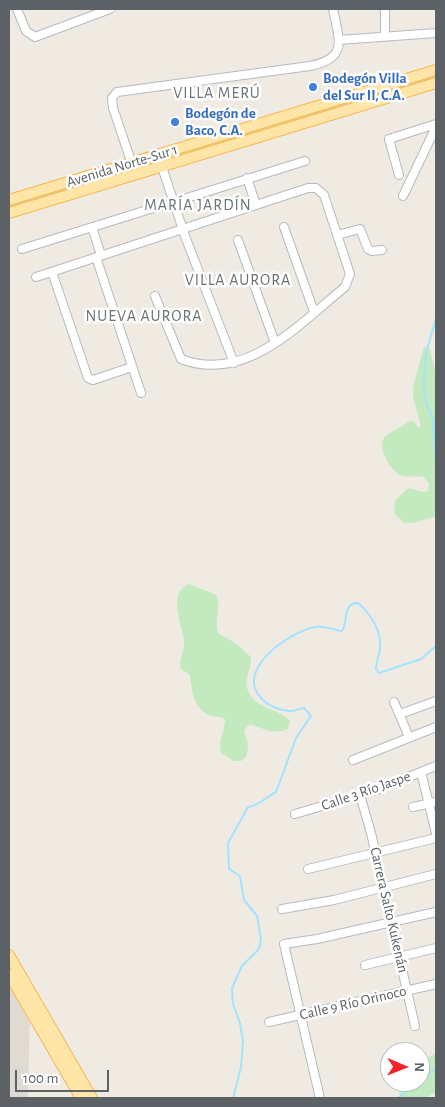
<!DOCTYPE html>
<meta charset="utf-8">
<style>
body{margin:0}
#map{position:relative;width:445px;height:1107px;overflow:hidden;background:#efebe3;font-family:"Alegreya Sans",sans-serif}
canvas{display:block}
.frame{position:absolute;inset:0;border:10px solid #5b6165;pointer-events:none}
.north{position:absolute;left:380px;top:1042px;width:50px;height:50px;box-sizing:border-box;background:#fff;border:1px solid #bdc0c1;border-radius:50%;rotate:91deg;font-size:14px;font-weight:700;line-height:20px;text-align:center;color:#5b6165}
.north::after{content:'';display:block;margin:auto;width:18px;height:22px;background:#f7222d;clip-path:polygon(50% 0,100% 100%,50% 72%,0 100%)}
.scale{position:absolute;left:15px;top:1070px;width:94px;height:22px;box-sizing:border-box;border:2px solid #5b6165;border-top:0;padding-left:6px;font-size:15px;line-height:18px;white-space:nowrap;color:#5b6165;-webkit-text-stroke:4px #fff;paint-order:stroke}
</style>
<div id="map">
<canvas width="445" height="1107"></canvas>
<div class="frame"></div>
<div class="north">N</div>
<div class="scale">100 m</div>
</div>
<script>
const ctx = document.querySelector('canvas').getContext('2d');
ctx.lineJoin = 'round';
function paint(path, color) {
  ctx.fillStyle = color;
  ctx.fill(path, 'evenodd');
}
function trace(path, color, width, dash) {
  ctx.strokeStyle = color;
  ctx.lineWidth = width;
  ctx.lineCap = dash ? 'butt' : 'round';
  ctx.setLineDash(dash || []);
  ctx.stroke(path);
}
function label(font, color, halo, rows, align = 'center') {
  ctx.font = font + ' "Alegreya Sans",sans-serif';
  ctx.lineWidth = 5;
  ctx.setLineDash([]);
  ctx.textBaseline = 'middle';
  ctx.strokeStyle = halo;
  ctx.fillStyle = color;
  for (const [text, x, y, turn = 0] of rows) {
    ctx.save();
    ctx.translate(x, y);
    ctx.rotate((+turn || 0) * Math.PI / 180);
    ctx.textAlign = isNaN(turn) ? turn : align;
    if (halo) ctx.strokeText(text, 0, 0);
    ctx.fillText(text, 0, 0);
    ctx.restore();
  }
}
const education = new Path2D(`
 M9 974 30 1010 28 1098H9Z`);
const green = new Path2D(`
 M436 70V83L9 213V200Z
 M424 347 430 349 436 376V516L413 523H404L394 513 395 501 408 488 423 492 428 491 429 484 424 477C416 475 408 478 400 475 391 471 377 448 384 438 387 433 393 432 397 429 403 426 406 421 414 421L418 428 421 426 413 397 414 383Z
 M189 584 216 595C222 612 214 617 218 633L237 644 251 657C252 668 244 678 247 688 253 709 277 707 290 721L288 729C272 735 265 729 250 724L244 730 248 744 247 756 241 761H234L221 753C218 738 225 733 225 719 219 716 214 717 209 715 193 708 192 690 190 675L181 669C178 659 185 652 184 642 183 625 166 594 189 584Z
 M436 1054V1092L425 1098H401L399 1093 400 1082H420V1061Z`);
const stream = new Path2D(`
 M436 318 426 353 424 384 426 402 433 420 436 461
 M420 1080 436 1069
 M233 1098 241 1067 243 1041 240 1023 233 1004 232 988 242 966 259 949 261 939 257 916 244 900 240 876 229 869 228 843 248 807C260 805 266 797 276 792L296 738 311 716 304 708C299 708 295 712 289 711 280 710 268 706 262 699 233 671 289 632 315 627 325 625 333 630 342 631 348 623 343 610 352 604L358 603C371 614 382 632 380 649 379 656 376 662 376 669L379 673 421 659 436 646
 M398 1098 418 1082`);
const minor = new Path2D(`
 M17 9 26 31 35 37 110 9
 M385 35V9
 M339 40 436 33
 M158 155 185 236 234 363
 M132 164 113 108 112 98 117 92 310 66C349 58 339 40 333 9
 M399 175 389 139 436 124
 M247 178 256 205
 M403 196 436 127
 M174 202 305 161
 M92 227 101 255
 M284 227 314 312
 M337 235 360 229 368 249 372 251 382 250
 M238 240 275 343
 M22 249 163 205
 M96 257 141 393
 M52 272 88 378 93 380 132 367
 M36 277 308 188H316L324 195 350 274 345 287C299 324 246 384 181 359L155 296
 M394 702 409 737
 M400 714 436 701
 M353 760 436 727
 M421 772 436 833
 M360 795 371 833 415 1026
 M413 807 436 802
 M295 814 376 790 436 766
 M308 869 436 838
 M282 909 334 900 436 874
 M365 965 436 948
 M269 1022 436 984
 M320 1098 284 944 317 939 436 912`);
const major = new Path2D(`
 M9 200 436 70
 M9 213 436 83
 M9 955 92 1098
 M9 974 81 1098`);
const markers = [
 [313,87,5,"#3f7fe0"],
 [175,122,5,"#3f7fe0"]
];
const shopNames = [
 ["Bodegón Villa",323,78],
 ["del Sur II, C.A.",323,95],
 ["Bodegón de",185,113],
 ["Baco, C.A.",185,130]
];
const streetNames = [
 ["Avenida Norte-Sur 1",122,166,-17],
 ["Calle 3 Río Jaspe",366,791,-19],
 ["Carrera Salto Kukenán",389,910,77],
 ["Calle 9 Río Orinoco",353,1003,-13]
];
const neighbourhoodNames = [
 ["VILLA MERÚ",217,93],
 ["MARÍA JARDÍN",198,205],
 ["VILLA AURORA",238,280],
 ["NUEVA AURORA",144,316]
];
paint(education, '#dfdad2');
paint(green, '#c3e9be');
trace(stream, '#a3e3ff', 2);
trace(minor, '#b6babf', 10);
trace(major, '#fcb54f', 12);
trace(minor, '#fff', 8);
trace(major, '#ffe6a8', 10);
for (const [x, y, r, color] of markers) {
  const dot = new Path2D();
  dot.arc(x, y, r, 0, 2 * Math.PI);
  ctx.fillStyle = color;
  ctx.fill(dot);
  trace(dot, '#fff', 2);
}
label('bold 15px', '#366cbe', '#fff', shopNames, 'left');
label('15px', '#5b6165', '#fff', streetNames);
ctx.letterSpacing = '1px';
label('16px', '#6c7377', '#fff', neighbourhoodNames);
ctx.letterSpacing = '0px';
</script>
